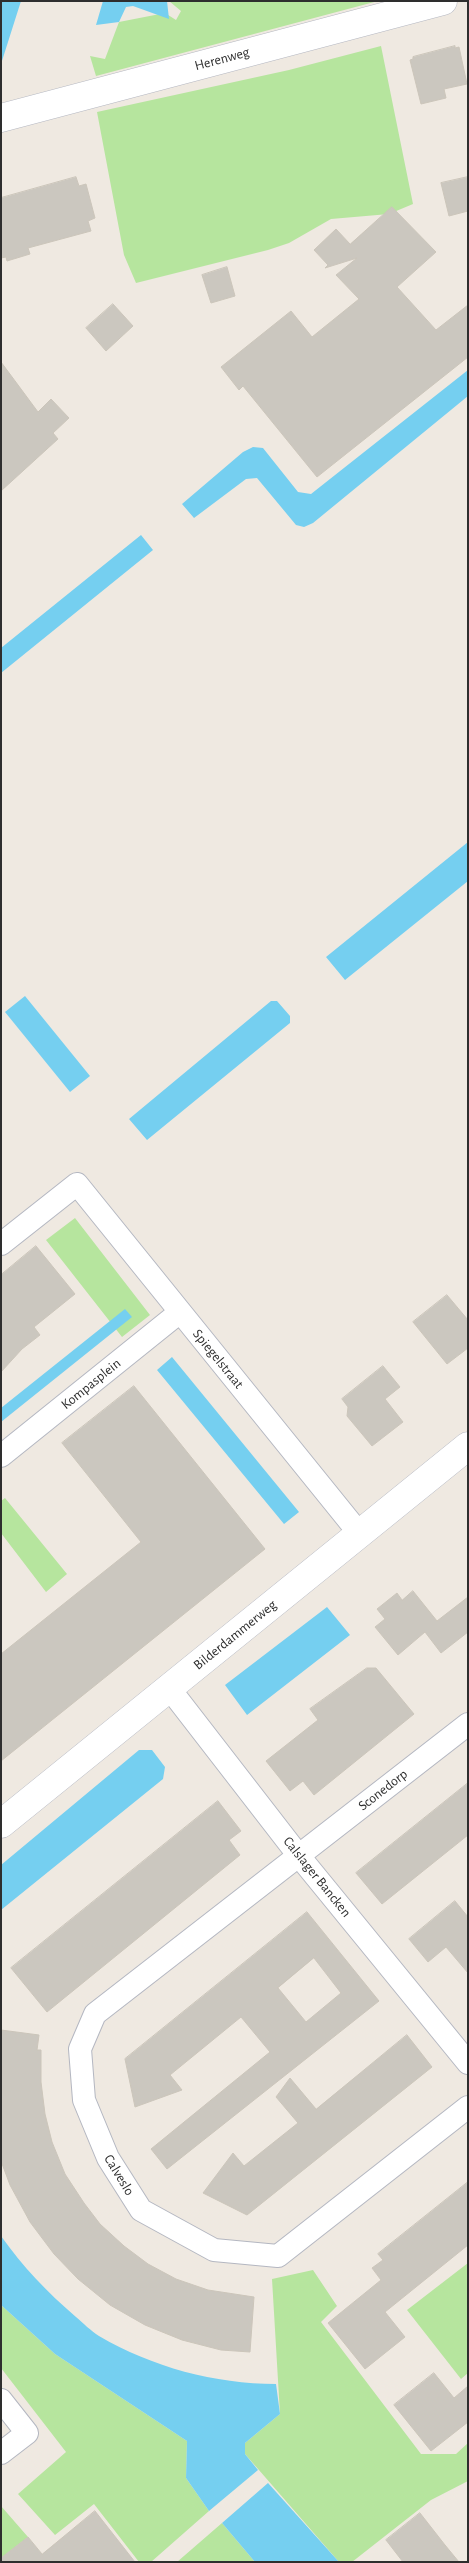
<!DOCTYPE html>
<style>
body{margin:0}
#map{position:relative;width:469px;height:2563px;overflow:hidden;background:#efe9e1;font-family:"Alegreya Sans",sans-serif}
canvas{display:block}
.frame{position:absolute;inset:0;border:2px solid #2e2e2e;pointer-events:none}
</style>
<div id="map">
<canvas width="469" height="2563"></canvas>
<div class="frame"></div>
</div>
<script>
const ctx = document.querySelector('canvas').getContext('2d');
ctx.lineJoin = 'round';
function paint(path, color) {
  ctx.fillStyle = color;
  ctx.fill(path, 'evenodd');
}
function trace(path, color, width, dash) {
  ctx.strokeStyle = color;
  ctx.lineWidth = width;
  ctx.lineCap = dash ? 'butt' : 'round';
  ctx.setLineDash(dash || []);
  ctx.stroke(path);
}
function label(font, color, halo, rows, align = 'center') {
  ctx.font = font + ' "Alegreya Sans",sans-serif';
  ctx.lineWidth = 4;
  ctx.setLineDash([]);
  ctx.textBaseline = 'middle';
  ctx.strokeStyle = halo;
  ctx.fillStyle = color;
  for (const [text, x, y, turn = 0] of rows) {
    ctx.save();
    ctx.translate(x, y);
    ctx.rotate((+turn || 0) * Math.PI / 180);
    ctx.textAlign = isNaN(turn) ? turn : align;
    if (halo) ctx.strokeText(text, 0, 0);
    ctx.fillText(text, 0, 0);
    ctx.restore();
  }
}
const green = new Path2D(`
 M169 1H378L96 76 90 56 105 59 119 22 165 13 176 20 181 11Z
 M381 46 413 204 389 214 331 219 289 243 268 250 136 283 124 255 97 112 289 70Z
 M75 1218 150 1315 122 1337 46 1240Z
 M5 1498 67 1574 46 1592 1 1533V1501Z
 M468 2263V2373L461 2379 407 2310Z
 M313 2270 337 2306 321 2322 421 2454H456L468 2443V2481L431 2500 352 2562H339L245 2454V2443L280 2414 272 2279Z
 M1 2305 55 2354 187 2441 186 2478 209 2511 151 2562H139L94 2504 55 2535 18 2494 66 2452 1 2368Z
 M1 2506 28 2537 1 2558Z
 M222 2523 255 2562H177Z`);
const water = new Path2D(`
 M1 1H21L1 64Z
 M103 1H167L169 19 133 6 126 7 119 22 96 25Z
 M468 370V396L313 523 304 527 296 525 257 478 246 479 194 518 182 504 243 452 253 447 263 448 298 492 311 494Z
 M141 535 153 550 1 673V648Z
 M468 842V881L345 980 326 957Z
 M25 996 90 1076 70 1092 5 1012Z
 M271 1001H277L290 1016V1023L147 1140 129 1119Z
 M125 1309 132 1317 1 1422V1408Z
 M172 1357 299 1512 284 1524 157 1370Z
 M327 1607 350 1635 247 1715 225 1685Z
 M139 1750H152L165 1767 163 1779 1 1910V1865Z
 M1 2236C23 2267 47 2292 76 2317 83 2323 91 2331 99 2336 152 2367 215 2384 276 2384L280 2414 245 2443V2454L258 2470 209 2511 186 2478 187 2441 55 2354 1 2305Z
 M268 2483 339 2562H255L222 2523Z`);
const building = new Path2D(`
 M455 46V48L459 47 467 84 444 89 446 98 421 104 410 60 413 59V57Z
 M76 177 79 186 86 184 95 218 88 221 91 231 28 248 30 254 7 261 6 257 1 258V198Z
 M468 177V211L449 216 441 183Z
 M392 207 436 252 397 287 436 330 468 305V357L317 477 243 386 239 390 221 367 291 311 312 337 359 299 336 275 357 258 325 268 328 265 314 250 336 229 350 244Z
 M227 267 235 296 211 303 202 275Z
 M113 304 133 326 106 351 86 328Z
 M1 362 38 412 51 399 69 418 53 433 58 439 1 491Z
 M36 1246 75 1294 34 1327 40 1335 22 1349 1 1372V1275Z
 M447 1295 468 1320V1348L447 1364 413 1322Z
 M383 1366 400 1387 385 1399 403 1422 372 1446 347 1416 348 1407 342 1399Z
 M134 1386 265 1549 1 1761V1654L141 1542 62 1443Z
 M413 1591 437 1621 468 1597V1632L441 1653 425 1632 398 1655 375 1627 385 1619 377 1609 397 1593 402 1600Z
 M367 1668H376L414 1714 314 1795 303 1781 290 1791 266 1761 318 1720 310 1709Z
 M468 1783V1835L382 1904 356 1873Z
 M218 1801 241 1831 229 1840 240 1855 47 2012 11 1968Z
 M455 1901 468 1917V1973L446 1947 428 1962 409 1939Z
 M307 1912 379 2001 167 2169 151 2149 270 2052 241 2017 170 2075 182 2090 135 2107 125 2059ZM314 1958 341 1993 306 2022 278 1988Z
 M1 2030 39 2035 37 2050H41V2082L45 2114 52 2142 65 2174 84 2203 100 2224 124 2246 148 2264 176 2279 208 2290 254 2297 250 2352 221 2350 182 2340 145 2325 110 2305 78 2279 54 2254 30 2222 10 2185 1 2161Z
 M407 2035 432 2067 247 2215 203 2193 233 2153 244 2166 298 2123 276 2097 290 2078 316 2109Z
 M468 2182V2245L385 2312 405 2337 365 2369 328 2323 381 2280 372 2268 383 2260 378 2254Z
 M434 2373 454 2398 468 2386V2422L431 2451 394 2405Z
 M95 2511 135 2562H1V2558L28 2537 42 2554Z
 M420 2513 445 2545 459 2562H403L386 2540Z`);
const minor = new Path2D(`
 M1 1244 77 1184 359 1533
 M1 1456 180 1312
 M169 1688 299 1856 468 2063
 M468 1724 95 2014 80 2049 84 2100 108 2158 141 2210 214 2250 278 2256 468 2107
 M1 2400 27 2433 1 2453`);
const tertiary = new Path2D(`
 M1 118 443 1
 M1 1824 468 1446`);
const streetNames = [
 ["Herenweg",222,59,-15],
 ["Spiegelstraat",218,1359,51],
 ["Kompasplein",91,1384,-39],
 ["Bilderdammerweg",235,1635,-39],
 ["Sconedorp",383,1790,-38],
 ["Calslager Bancken",317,1877,51],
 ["Calveslo",119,2175,59]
];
paint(green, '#b6e59e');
paint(water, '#75cff0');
paint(building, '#cbc7bf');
trace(building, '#cbc5ba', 1);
trace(minor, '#b4b7c1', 24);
trace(tertiary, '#b4b7c1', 29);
trace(minor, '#fff', 22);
trace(tertiary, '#fff', 28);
label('14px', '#2e2e2e', '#fff', streetNames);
</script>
